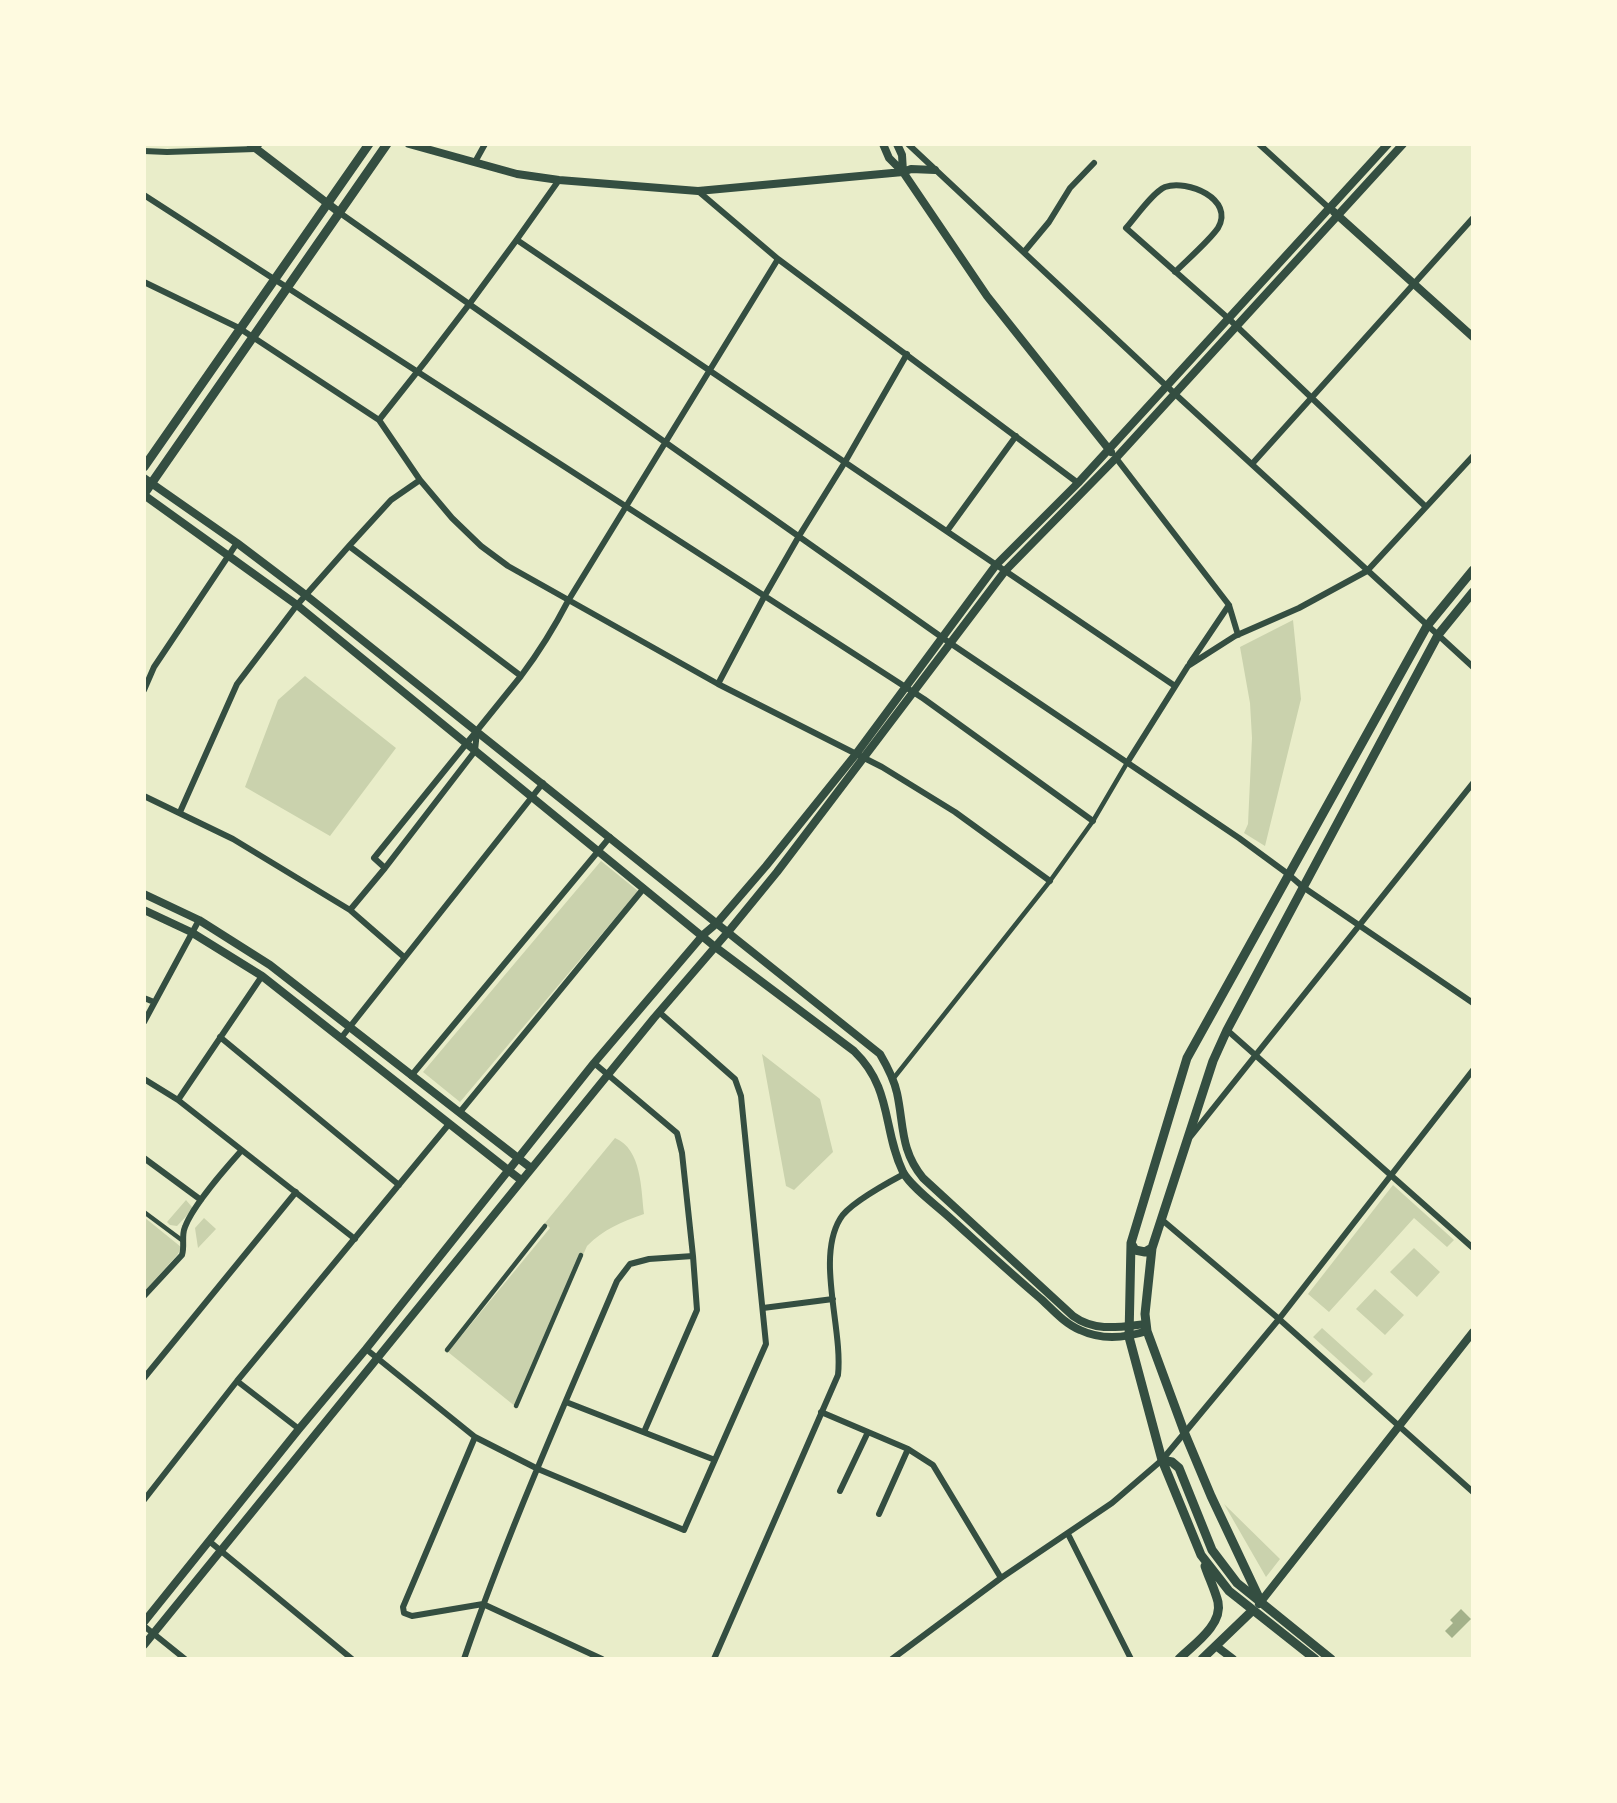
<!DOCTYPE html>
<style>
body{margin:0}
#map{position:relative;width:1617px;height:1803px;overflow:hidden;background:#e9edc9;font-family:"IBM Plex Sans",sans-serif}
canvas{display:block}
.frame{position:absolute;inset:0;border:146px solid #fefae0;pointer-events:none}
</style>
<div id="map">
<canvas width="1617" height="1803"></canvas>
<div class="frame"></div>
</div>
<script>
const ctx = document.querySelector('canvas').getContext('2d');
ctx.lineJoin = 'round';
function paint(path, color) {
  ctx.fillStyle = color;
  ctx.fill(path, 'evenodd');
}
function trace(path, color, width, dash) {
  ctx.strokeStyle = color;
  ctx.lineWidth = width;
  ctx.lineCap = dash ? 'butt' : 'round';
  ctx.setLineDash(dash || []);
  ctx.stroke(path);
}
const green = new Path2D(`
 M1293 620 1301 699 1265 846 1244 833 1248 824 1252 738 1250 703 1240 647Z
 M305 676 396 748 330 836 245 787 278 700Z
 M601 861 638 891 460 1102 423 1072Z
 M762 1054 820 1099 833 1152 794 1190 786 1186Z
 M615 1138C642 1149 641 1190 644 1214 621 1222 604 1229 587 1246L516 1407 448 1352 550 1228 545 1223Z
 M1393 1185 1454 1240 1447 1247 1414 1218 1329 1312 1308 1294Z
 M186 1200 192 1207V1210L177 1226 170 1225 167 1222Z
 M144 1217 181 1247 178 1254 144 1292Z
 M204 1218 216 1229 198 1248 195 1228Z
 M1414 1248 1440 1272 1417 1297 1390 1272Z
 M1375 1289 1404 1315 1385 1335 1356 1309Z
 M1322 1328 1373 1374 1364 1383 1313 1337Z
 M1224 1504 1280 1559 1266 1577Z`);
const water = new Path2D(`
 M1461 1609 1471 1619 1452 1638 1445 1631 1453 1623 1450 1620Z`);
const pedestrian = new Path2D(`
 M893 1079 1050 881 1093 821 1127 763
 M144 1212 183 1241
 M447 1350 545 1226
 M516 1406 581 1255`);
const minor = new Path2D(`
 M908 144 1174 393 1473 667
 M1259 144 1329 208
 M144 151 167 152 255 149 260 144
 M475 162 485 144
 M698 191 778 259 1078 483
 M144 195 924 699 1093 821
 M340 213 950 643 1239 838 1288 874 1303 887 1473 1003
 M517 240 1175 686
 M1024 252 1049 222 1070 188 1094 163
 M1175 272C1187 260 1209 241 1218 228 1235 199 1187 179 1165 187 1153 192 1135 218 1126 228L1229 319 1426 507
 M144 282 239 328 379 420 420 480 452 518 481 546 508 566 718 684 882 767 955 812 1050 881
 M379 420C442 342 502 262 559 180
 M1116 458 1229 605 1238 635
 M1252 464 1473 218
 M947 531 1016 436
 M349 546 521 676
 M1190 663 1229 605
 M718 684 764 597 799 536 845 462 907 354
 M144 690 154 667 237 543
 M1127 763 1188 666 1235 636 1299 608 1367 571 1473 456
 M144 796 233 839 350 910 404 957
 M180 812 237 684 297 605 349 546 391 500 420 480
 M385 868 374 858 521 676C539 652 554 628 568 601L778 259
 M350 910 385 868 475 751 477 731
 M144 998 154 1002
 M144 1022 199 920
 M1227 1030 1473 1248
 M220 1037 399 1185
 M341 1038 543 783
 M594 1063 677 1133 682 1153 693 1256 697 1310 644 1432
 M411 1076 610 837
 M144 1079 178 1100 355 1239
 M178 1100 262 976
 M460 1112 644 888
 M1191 1136 1473 783
 M144 1158 201 1200
 M1161 1219 1279 1319 1473 1492
 M144 1296 182 1255C185 1246 181 1236 185 1227 193 1205 225 1169 241 1151
 M763 1308 833 1299
 M366 1349 475 1437 538 1469 684 1530 766 1344 741 1096 735 1079 659 1012
 M144 1378 296 1192
 M237 1381 299 1429
 M566 1402 715 1460
 M821 1412 908 1449 933 1465 1001 1578
 M475 1437 403 1607 404 1613 412 1616 483 1604 602 1659
 M840 1491 868 1432
 M144 1500 237 1381 449 1124
 M879 1514 908 1449
 M1068 1534 1131 1659
 M209 1541 352 1659
 M144 1626 185 1659
 M464 1659C508 1531 564 1406 617 1281L630 1264 649 1259 693 1256
 M714 1659 838 1375C843 1329 816 1259 840 1219 848 1204 889 1182 904 1174
 M892 1659 1001 1578 1112 1503 1162 1460 1279 1319 1473 1070`);
const tertiary = new Path2D(`
 M250 144 340 213
 M409 144 517 174 559 180 698 191 903 172 911 169 935 170
 M883 144 889 158 903 172 987 296 1111 452
 M897 144 902 155 903 172
 M1334 212 1473 337
 M717 923 766 866 856 754 996 565 1078 483 1388 144
 M728 932 777 872 1005 571 1116 458 1403 144
 M518 1158 531 1168
 M508 1170 521 1180
 M1259 1604 1473 1332
 M1216 1646 1233 1659`);
const secondary = new Path2D(`
 M144 478 237 543 307 596 880 1054C887 1066 894 1079 897 1093 904 1125 900 1150 923 1178L1073 1316C1095 1332 1119 1327 1145 1324
 M144 495 297 605 714 946 854 1051C893 1089 882 1128 903 1172 911 1187 936 1205 949 1217 979 1244 1009 1272 1041 1299 1053 1310 1065 1324 1080 1330 1101 1340 1125 1338 1147 1331
 M144 894 199 920 270 965 518 1158
 M144 910 191 932 262 976 508 1170
 M144 1622 299 1429 366 1349 594 1063 703 935 717 923
 M144 1645 654 1018 728 932`);
const primary = new Path2D(`
 M144 467 369 144
 M144 494 387 144
 M1131 1243 1135 1250 1145 1252 1152 1248
 M1162 1460 1172 1462 1179 1468 1212 1550 1237 1583 1331 1659
 M1261 1602 1211 1496 1185 1434 1147 1331 1145 1314 1152 1248 1213 1061 1227 1030 1438 635 1473 592
 M1179 1659C1193 1645 1223 1625 1218 1602 1215 1590 1209 1578 1205 1566
 M1202 1659 1253 1610
 M1315 1659 1229 1591 1201 1555 1162 1460 1129 1337 1131 1243 1187 1058 1427 626 1473 570`);
paint(green, '#cad2ad');
paint(water, '#a3b18a');
trace(pedestrian, '#344e41', 4.5);
trace(minor, '#344e41', 6);
trace(tertiary, '#344e41', 8);
trace(secondary, '#344e41', 8);
trace(primary, '#344e41', 9);
</script>
